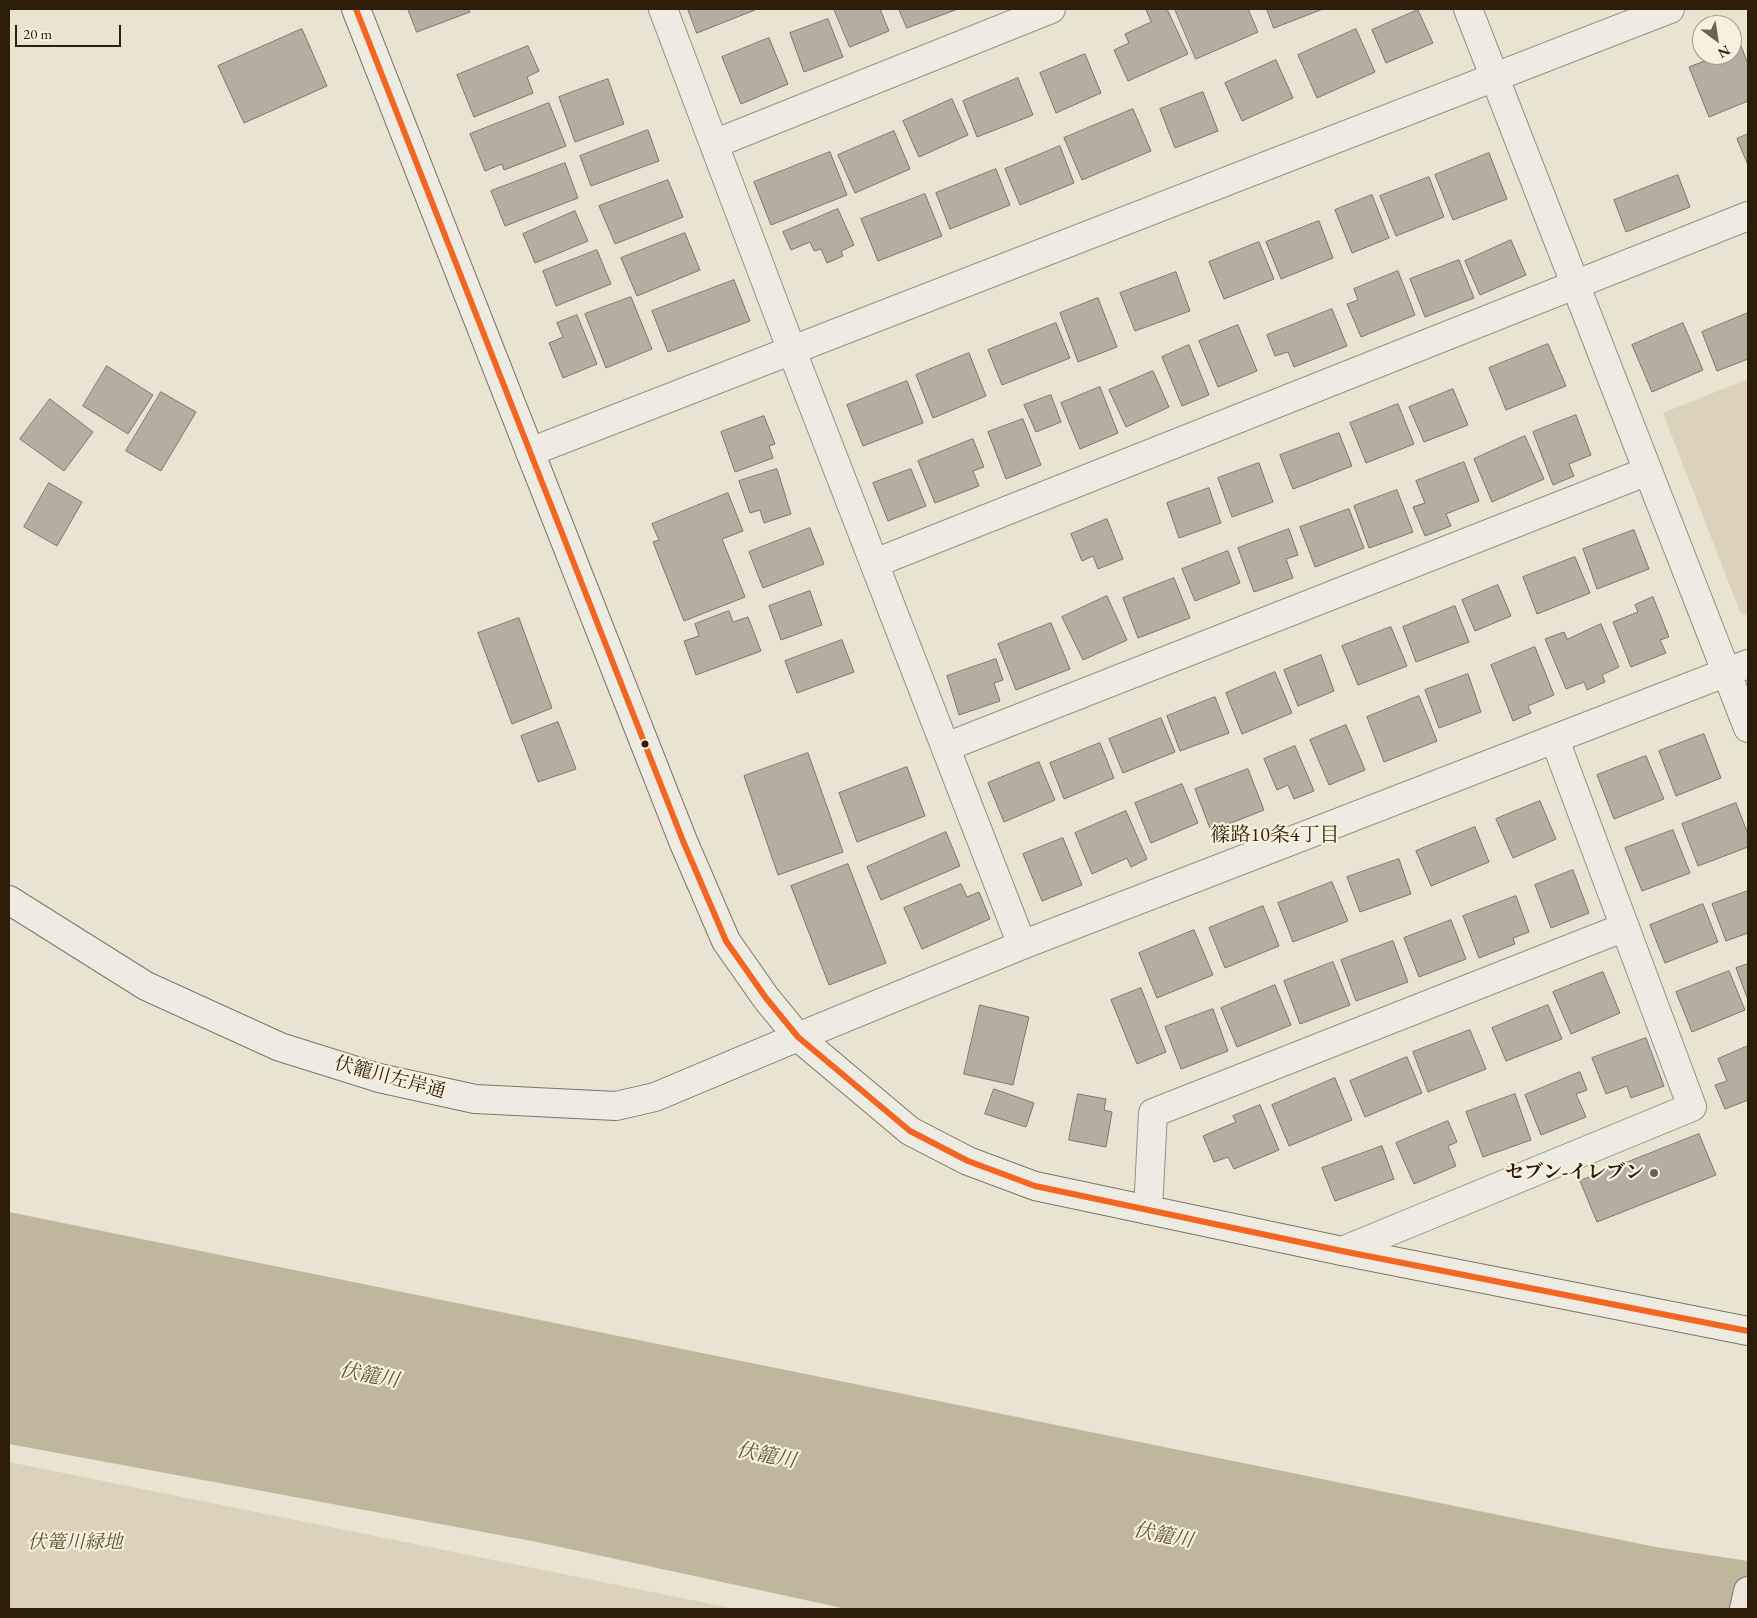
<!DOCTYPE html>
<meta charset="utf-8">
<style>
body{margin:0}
#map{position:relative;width:1757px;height:1618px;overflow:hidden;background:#e9e3d2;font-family:"EB Garamond",serif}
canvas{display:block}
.frame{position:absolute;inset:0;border:10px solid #2d1d09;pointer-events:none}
.north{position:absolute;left:1692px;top:15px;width:50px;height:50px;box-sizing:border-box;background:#f7f0dc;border:1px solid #a69c88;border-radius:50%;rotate:149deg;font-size:14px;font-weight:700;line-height:20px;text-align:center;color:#2d1d09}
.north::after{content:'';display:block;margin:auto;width:18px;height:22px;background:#6f624f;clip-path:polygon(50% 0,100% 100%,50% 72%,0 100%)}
.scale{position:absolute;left:15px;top:25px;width:106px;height:22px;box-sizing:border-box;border:2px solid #2d1d09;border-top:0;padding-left:6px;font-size:15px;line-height:18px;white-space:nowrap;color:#2d1d09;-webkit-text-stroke:4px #f7f0dc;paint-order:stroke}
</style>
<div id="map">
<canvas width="1757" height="1618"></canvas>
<div class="frame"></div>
<div class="north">N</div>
<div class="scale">20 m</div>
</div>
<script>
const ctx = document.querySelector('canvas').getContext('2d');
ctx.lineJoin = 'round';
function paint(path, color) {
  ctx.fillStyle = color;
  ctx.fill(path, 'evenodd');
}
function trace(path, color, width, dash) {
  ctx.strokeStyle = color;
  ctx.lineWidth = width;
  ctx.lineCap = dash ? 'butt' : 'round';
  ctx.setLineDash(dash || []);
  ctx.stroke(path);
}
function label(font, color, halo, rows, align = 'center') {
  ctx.font = font + ' "EB Garamond","Noto Serif JP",serif';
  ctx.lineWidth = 4.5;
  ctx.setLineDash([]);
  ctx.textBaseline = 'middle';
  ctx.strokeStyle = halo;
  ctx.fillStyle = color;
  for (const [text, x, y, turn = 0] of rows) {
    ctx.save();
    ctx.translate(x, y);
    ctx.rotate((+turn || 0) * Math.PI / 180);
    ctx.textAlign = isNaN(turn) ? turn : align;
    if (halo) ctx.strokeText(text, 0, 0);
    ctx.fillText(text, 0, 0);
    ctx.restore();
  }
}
const green = new Path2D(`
 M1748 379V616L1740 612 1663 413Z
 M9 1462 736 1609H9Z`);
const water = new Path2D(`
 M9 1212 1656 1547 1748 1561V1609H847L537 1542 9 1444Z`);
const building = new Path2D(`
 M408 9H468L470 12 417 32Z
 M688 9H755V10L697 33Z
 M834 9H880L889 31 850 47Z
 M899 9H958L907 28Z
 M1146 9H1167L1188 54 1128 81 1114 50 1129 43 1125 34 1151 22Z
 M1175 9H1248L1258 32 1196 59Z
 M1267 9H1323L1274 28Z
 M1418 10 1433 43 1386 63 1372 30Z
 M828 19 843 57 804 72 790 33Z
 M302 29 327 86 244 123 218 66Z
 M1356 29 1375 72 1317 98 1298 55Z
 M769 38 788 84 741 104 722 57Z
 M528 46 539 71 527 77 533 93 474 117 457 75Z
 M1741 46 1748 64V101L1709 117 1689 67 1720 55H1732V50Z
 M1085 54 1101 93 1056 113 1040 73Z
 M1276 60 1293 98 1242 121 1225 83Z
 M1018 78 1033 115 977 137 963 101Z
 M608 79 624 124 575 142 559 97Z
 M1203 92 1218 131 1175 148 1160 109Z
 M952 99 968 135 919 157 903 121Z
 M549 103 566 146 504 170 502 164 485 171 470 134Z
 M1133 109 1151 151 1082 180 1064 138Z
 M648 130 659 161 591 186 580 156Z
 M894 131 910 169 855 193 838 155Z
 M1748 134V165L1737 139Z
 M1060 146 1074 183 1020 205 1005 169Z
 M830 152 847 195 771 225 754 182Z
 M1489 153 1507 199 1453 220 1435 175Z
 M565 163 578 198 505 226 491 191Z
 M996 169 1010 205 950 229 936 193Z
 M1678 175 1690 207 1626 232 1614 200Z
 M1429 177 1444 217 1396 236 1380 196Z
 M668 180 683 217 615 244 599 206Z
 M925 194 942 236 878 261 861 219Z
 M1372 195 1389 238 1352 253 1335 210Z
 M838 209 854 245 841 251 843 256 827 263 821 249 814 251 810 242 791 250 783 232Z
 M575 211 588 241 535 263 523 234Z
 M1319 221 1333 258 1281 279 1266 242Z
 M685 233 700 270 637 296 621 258Z
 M1511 240 1526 275 1480 295 1465 261Z
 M1259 242 1274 279 1224 299 1209 262Z
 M597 250 611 284 556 306 543 271Z
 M1459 260 1474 298 1425 317 1410 279Z
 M1398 271 1415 315 1361 337 1347 304 1358 300 1354 289Z
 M1176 272 1190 311 1135 331 1120 293Z
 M734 280 750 321 668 352 652 311Z
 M631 297 652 349 606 368 585 314Z
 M1098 298 1117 347 1078 362 1060 313Z
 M1332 309 1347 346 1294 367 1288 352 1275 356 1267 335Z
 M1748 313V359L1717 371 1702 332Z
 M577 315 597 364 563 378 549 343 563 337 557 323Z
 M1056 323 1070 358 1002 385 988 350Z
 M1683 323 1703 370 1652 392 1632 345Z
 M1238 325 1257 371 1218 387 1199 341Z
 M1548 344 1566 386 1506 410 1489 368Z
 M1189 345 1209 395 1182 406 1162 357Z
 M969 353 986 396 933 418 916 375Z
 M107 366 153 395 128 434 83 406Z
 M1153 371 1169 407 1126 427 1109 390Z
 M907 381 923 423 863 446 847 405Z
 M1100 387 1118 433 1080 449 1061 403Z
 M1453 389 1468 425 1424 442 1409 407Z
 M161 392 196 412 161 471 126 451Z
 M1051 395 1061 422 1036 432 1024 405Z
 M50 399 93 432 64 471 20 439Z
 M1398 404 1414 444 1366 463 1350 423Z
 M1576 415 1591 455 1569 464 1574 476 1553 485 1533 432Z
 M764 416 775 444 769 446 773 458 735 472 721 432Z
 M1023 419 1041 465 1006 479 988 432Z
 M1339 433 1352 466 1293 489 1280 455Z
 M1525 436 1544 479 1492 502 1474 459Z
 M973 439 984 467 973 471 979 486 935 503 918 461Z
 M1464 462 1479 501 1446 514 1451 526 1425 536 1413 507 1425 503 1416 481Z
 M1259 463 1273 502 1232 517 1218 478Z
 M777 469 791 514 764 523 760 510 750 513 739 481Z
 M911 469 926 506 888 521 873 483Z
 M49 483 82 502 57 546 24 527Z
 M1209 488 1221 523 1179 538 1167 503Z
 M1397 490 1413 532 1369 548 1354 506Z
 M728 493 743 531 722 539 745 597 684 621 653 542 659 540 652 524Z
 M1349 509 1364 548 1315 567 1300 527Z
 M1107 519 1123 559 1098 569 1093 556 1082 561 1071 534Z
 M810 528 824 564 763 588 749 552Z
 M1289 529 1298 555 1286 559 1293 578 1254 592 1238 548Z
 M1634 530 1649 569 1597 589 1583 549Z
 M1228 551 1240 583 1195 601 1182 569Z
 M1575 557 1590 593 1537 614 1523 577Z
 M1174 578 1190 618 1138 638 1123 598Z
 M1498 585 1511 616 1475 631 1462 600Z
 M810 591 822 625 781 640 769 606Z
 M1107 596 1127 640 1083 660 1062 617Z
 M1653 597 1669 637 1660 640 1666 653 1631 667 1613 622 1638 612 1635 605Z
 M1455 606 1469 642 1416 662 1403 627Z
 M729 611 733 622 748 617 761 651 696 675 684 641 699 636 695 624Z
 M519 618 552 708 512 724 478 633Z
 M1051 623 1070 669 1016 690 998 644Z
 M1601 624 1619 667 1602 675 1605 682 1587 690 1584 682 1566 689 1545 639 1564 632 1567 639Z
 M1391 627 1407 666 1358 685 1342 646Z
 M842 640 854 672 797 693 785 661Z
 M1535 647 1554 695 1528 706 1531 713 1513 721 1491 665Z
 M1321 655 1334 691 1298 706 1284 670Z
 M996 659 1003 680 994 683 1000 701 959 715 947 676Z
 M1275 672 1292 713 1242 734 1226 693Z
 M1468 674 1481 712 1439 728 1425 690Z
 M1419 696 1437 741 1384 762 1367 717Z
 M1215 697 1229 733 1180 751 1167 716Z
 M1161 718 1175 752 1123 773 1109 739Z
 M558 722 576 769 538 782 521 736Z
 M1346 725 1365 770 1329 785 1310 740Z
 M1704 734 1721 778 1676 796 1659 751Z
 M1100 743 1114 778 1064 799 1050 763Z
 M1295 746 1314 791 1294 799 1288 785 1277 790 1264 759Z
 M808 753 843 852 778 875 744 776Z
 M1646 756 1664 799 1614 819 1597 775Z
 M1039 762 1055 800 1004 822 988 783Z
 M907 767 925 816 857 842 839 793Z
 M1248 769 1264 810 1211 831 1195 789Z
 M1182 784 1198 823 1151 843 1135 803Z
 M1540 801 1556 839 1513 858 1496 819Z
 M1736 803 1748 834V847L1698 866 1682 824Z
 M1126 811 1147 859 1131 867 1127 858 1092 874 1075 833Z
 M1475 827 1489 862 1431 886 1416 851Z
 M1673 830 1690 873 1642 891 1625 848Z
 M946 832 960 866 881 900 867 867Z
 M1063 838 1082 885 1042 901 1023 854Z
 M1399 859 1411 894 1360 912 1347 877Z
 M848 864 886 963 829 985 791 886Z
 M1573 870 1589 913 1551 928 1535 885Z
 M1332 882 1348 921 1293 942 1278 903Z
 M961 884 967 897 979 892 990 919 922 949 904 908Z
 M1748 891V933L1726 941 1712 904Z
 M1516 896 1529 932 1513 938 1515 944 1479 958 1463 916Z
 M1703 904 1718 942 1665 963 1650 925Z
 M1263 906 1279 946 1225 968 1209 928Z
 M1451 920 1466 959 1419 977 1404 938Z
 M1194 930 1213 975 1157 998 1139 953Z
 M1393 941 1408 982 1356 1001 1341 960Z
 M1333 962 1350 1005 1300 1024 1284 981Z
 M1748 964V1000L1736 968Z
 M1729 971 1745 1010 1692 1032 1676 992Z
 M1603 972 1620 1013 1571 1034 1553 992Z
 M1275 985 1291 1025 1237 1047 1221 1008Z
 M1141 988 1166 1052 1137 1064 1111 1000Z
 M980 1005 1029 1017 1013 1085 964 1074Z
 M1548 1005 1562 1039 1506 1061 1492 1028Z
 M1213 1009 1228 1051 1181 1069 1165 1027Z
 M1470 1030 1486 1069 1428 1092 1413 1052Z
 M1646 1038 1664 1086 1631 1098 1627 1086 1606 1094 1592 1058Z
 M1748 1046V1100L1725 1109 1715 1085 1727 1081 1718 1059Z
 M1407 1057 1422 1093 1365 1117 1350 1081Z
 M1580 1072 1587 1090 1576 1094 1586 1117 1541 1135 1525 1095Z
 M1335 1078 1352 1120 1289 1146 1272 1105Z
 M994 1089 1034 1103 1026 1127 985 1114Z
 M1078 1094 1106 1099 1104 1110 1112 1112 1106 1147 1069 1140Z
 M1515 1094 1531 1140 1483 1157 1466 1112Z
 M1260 1105 1279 1150 1234 1169 1228 1157 1214 1162 1203 1136 1236 1122 1233 1116Z
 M1448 1121 1457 1142 1448 1146 1456 1166 1414 1184 1396 1143Z
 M1699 1134 1716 1175 1597 1222 1580 1181Z
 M1382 1146 1394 1179 1335 1201 1322 1168Z`);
const minor = new Path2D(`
 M663 9 792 351 1022 945
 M1468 9 1748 728
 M714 144 1051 9
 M530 452 1670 9
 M875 563 1748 216
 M946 747 1648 471
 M798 1037 1022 945 1748 664
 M1148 1210 1153 1113 1625 927
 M1342 1251 1692 1107 1555 740`);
const secondary = new Path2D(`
 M356 9 683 841 726 941 766 998 798 1037 910 1131 968 1161 1035 1186 1342 1251 1748 1331
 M9 900 146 986 280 1047 379 1078 475 1099 616 1106 655 1097 798 1037`);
const primary = new Path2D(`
 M1744 1609 1748 1591`);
const bus1 = new Path2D(`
 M356 9 683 841 726 941 766 998 798 1037 910 1131 968 1161 1035 1186 1342 1251 1748 1331`);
const markers = [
 [645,744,4.5,"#2d1d09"],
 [1654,1173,5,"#6f624f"]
];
const streetNames = [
 ["伏籠川左岸通",390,1078,15]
];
const poiNames = [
 ["セブン-イレブン",1644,1173]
];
const parkNames = [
 ["伏篭川緑地",75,1543]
];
const neighbourhoodNames = [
 ["篠路10条4丁目",1275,836]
];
const waterNames = [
 ["伏籠川",369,1376,11],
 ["伏籠川",766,1456,11],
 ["伏籠川",1163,1536,11]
];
paint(green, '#dcd2bb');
paint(water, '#c0b69e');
paint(building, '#b3aea1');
trace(building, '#7b766a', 1);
trace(minor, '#969084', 30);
trace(secondary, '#7b766a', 30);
trace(primary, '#7b766a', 30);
trace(minor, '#edebe2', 28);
trace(secondary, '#edebe2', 28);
trace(primary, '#eae6dd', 28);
trace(bus1, '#f26522', 6);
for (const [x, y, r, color] of markers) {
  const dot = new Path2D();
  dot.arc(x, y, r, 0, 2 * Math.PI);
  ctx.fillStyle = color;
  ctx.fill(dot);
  trace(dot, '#f7f0dc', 2);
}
label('19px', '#2d1d09', '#f7f0dc', streetNames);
label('bold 19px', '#2d1d09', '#f7f0dc', poiNames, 'right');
label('italic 19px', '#5e4f39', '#f7f0dc', parkNames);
label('20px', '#2d1d09', '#f7f0dc', neighbourhoodNames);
label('italic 20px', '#61533c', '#f7f0dc', waterNames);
</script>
